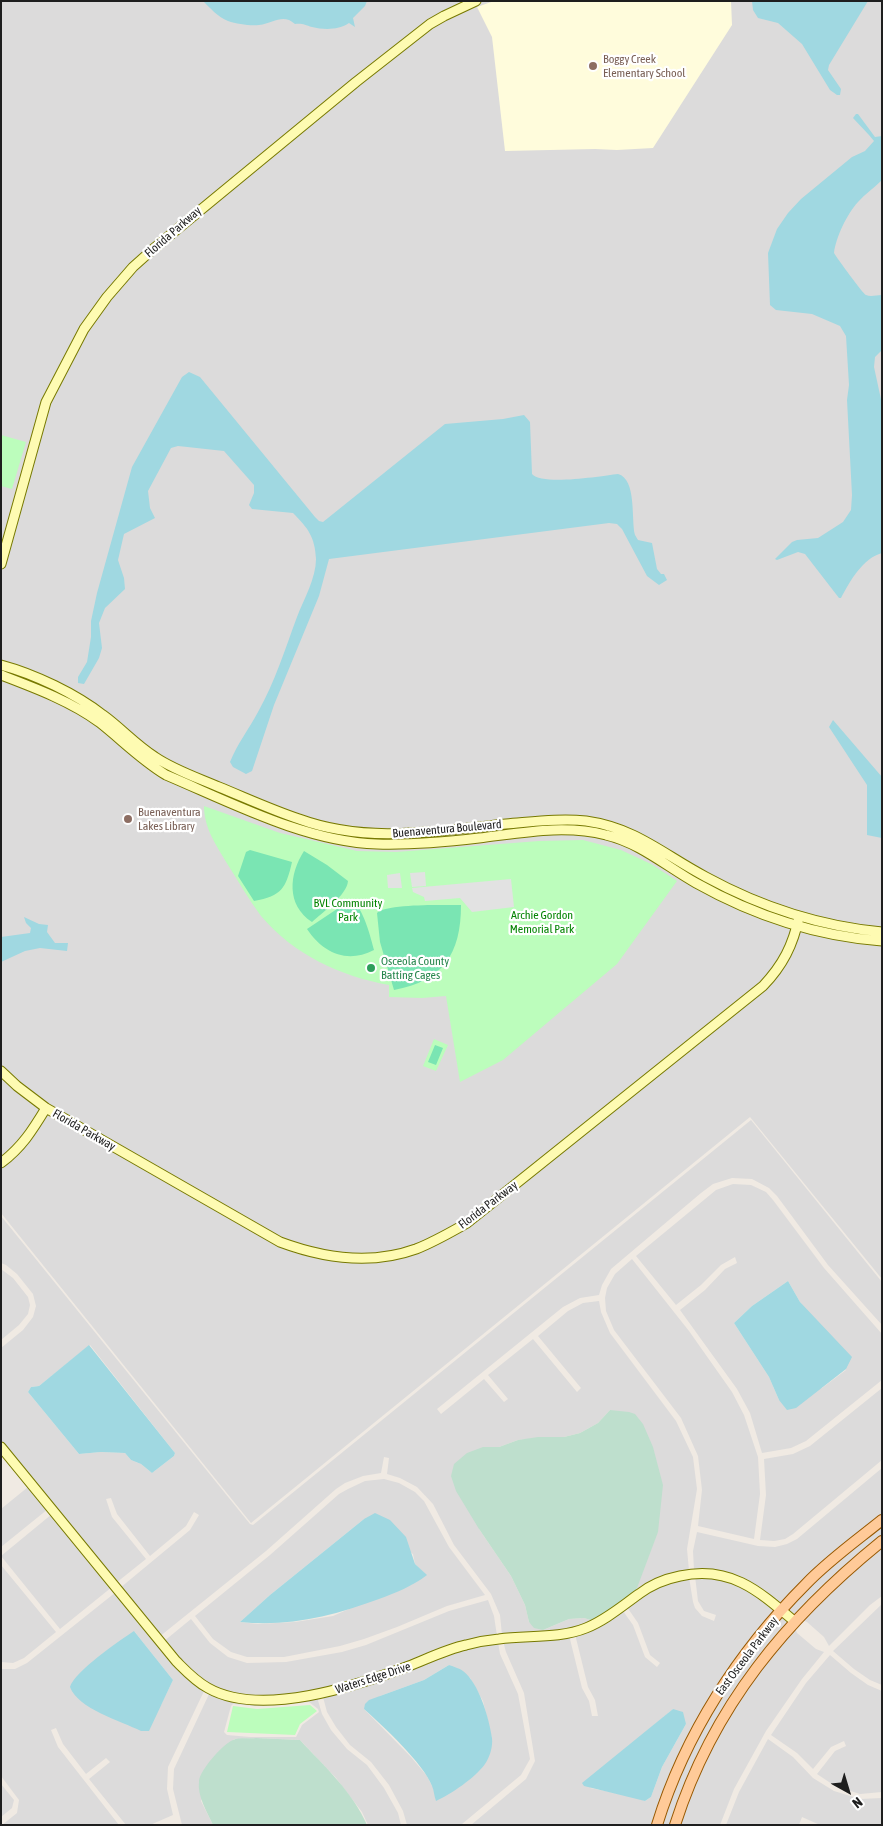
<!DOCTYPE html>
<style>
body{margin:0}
#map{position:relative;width:883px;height:1826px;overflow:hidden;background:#f0eae3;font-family:"Asap Condensed",sans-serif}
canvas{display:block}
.frame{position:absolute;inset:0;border:2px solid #1e1e1e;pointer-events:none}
.north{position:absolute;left:823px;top:1766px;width:50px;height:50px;-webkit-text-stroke:4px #fff;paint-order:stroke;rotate:141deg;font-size:14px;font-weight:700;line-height:20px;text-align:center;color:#1e1e1e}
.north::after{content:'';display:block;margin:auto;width:18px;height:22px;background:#1e1e1e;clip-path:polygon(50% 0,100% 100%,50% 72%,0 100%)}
</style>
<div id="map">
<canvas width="883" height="1826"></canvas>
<div class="frame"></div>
<div class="north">N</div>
</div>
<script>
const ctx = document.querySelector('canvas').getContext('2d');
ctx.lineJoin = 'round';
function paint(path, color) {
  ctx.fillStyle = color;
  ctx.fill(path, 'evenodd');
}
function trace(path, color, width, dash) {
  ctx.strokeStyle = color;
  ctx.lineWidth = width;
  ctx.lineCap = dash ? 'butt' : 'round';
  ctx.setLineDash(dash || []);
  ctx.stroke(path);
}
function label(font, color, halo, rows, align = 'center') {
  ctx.font = font + ' "Asap Condensed",sans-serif';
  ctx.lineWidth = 4.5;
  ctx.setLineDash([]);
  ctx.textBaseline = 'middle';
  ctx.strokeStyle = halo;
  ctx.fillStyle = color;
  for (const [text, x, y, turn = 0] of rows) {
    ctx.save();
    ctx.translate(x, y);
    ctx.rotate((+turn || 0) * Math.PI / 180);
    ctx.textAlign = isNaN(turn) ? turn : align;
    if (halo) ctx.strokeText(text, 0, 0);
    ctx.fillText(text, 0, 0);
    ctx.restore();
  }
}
const residential = new Path2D(`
 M1 1H882V1279L750 1117 251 1523 1 1213Z
 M751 1120 882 1282V1325L828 1265 777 1196 769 1188 752 1179 732 1178 713 1184 701 1193 611 1269 602 1285 599 1295 580 1298 563 1307 437 1409 441 1414 484 1379 504 1402 508 1399 488 1375 533 1339 577 1392 581 1388 538 1336 568 1311 583 1303 599 1301 601 1312 610 1333 676 1421 693 1457 697 1489 687 1549 689 1571 632 1596 610 1410 598 1423 580 1433 564 1437 518 1440 499 1447H483L479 1529 511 1576 525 1605 529 1622 543 1630 569 1619 584 1618 594 1621 571 1629 539 1634 502 1635 500 1615 491 1594 454 1545 433 1504 417 1487 400 1478 387 1474 389 1458 384 1457 381 1473 363 1476 345 1483 336 1489 266 1551 159 1637 120 1588 190 1530 199 1515 194 1512 186 1526 150 1556 117 1514 111 1498 106 1499 112 1517 146 1559 116 1583 1 1442V1348L23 1330 33 1317 36 1306 33 1294 17 1274 6 1265 1 1263V1216L250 1524 253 1525ZM90 1345 175 1453 174 1456 152 1473 141 1464 131 1460 125 1453 101 1452 79 1454 28 1392 31 1387 39 1386Z
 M733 1184 751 1185 766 1192 773 1200 824 1268 882 1334V1380L806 1441 791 1448 762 1453 750 1413 737 1389 680 1310 705 1290 725 1269 737 1263 735 1257 721 1265 701 1285 676 1305 636 1256 716 1190ZM788 1281 800 1302 846 1370 822 1388 779 1400 769 1377 734 1323 752 1306Z
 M632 1259 689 1331 732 1392 744 1415 758 1457 760 1494 754 1539 698 1526 702 1490 698 1456 681 1418 614 1330 606 1311 605 1298 607 1288 615 1274Z
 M1 1269 13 1278 28 1297 30 1305 28 1314 19 1325 1 1340Z
 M882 1388V1460L793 1534 785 1539 774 1541 760 1540 766 1495 764 1459 793 1454 810 1446Z
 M1 1451 48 1509 1 1547V1509L28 1487 1 1454Z
 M882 1468V1516L781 1606 763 1591 694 1570 693 1551 697 1532 758 1546 775 1547 787 1544 797 1539Z
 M384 1479 399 1483 415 1492 424 1501 449 1547 485 1595 447 1606 397 1627 364 1639 340 1646 284 1657H247L231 1652 213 1639 195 1616 270 1555 339 1494 348 1489 365 1481ZM364 1519 413 1554 415 1564 426 1575 333 1616 295 1622 258 1624 240 1622 270 1595Z
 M52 1514 112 1587 60 1629 1 1556Z
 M882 1524V1537L794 1617 786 1610 808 1586Z
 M882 1545V1596L870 1605 829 1646 824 1637 807 1622 800 1619Z
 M1 1565 56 1632 24 1658 13 1663 1 1662Z
 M695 1576H703L737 1582 777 1610 738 1659 654 1825H471L526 1779 535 1761 524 1693 506 1652 503 1641 569 1635 582 1688 589 1701 592 1716H598L595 1700 588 1687 575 1634 623 1611 633 1625 645 1657 657 1667 660 1663 650 1655 638 1623 627 1607 642 1596 663 1583 689 1577 693 1602 695 1608 702 1616 714 1621 716 1615 704 1611 698 1601ZM673 1709 686 1724 662 1767 651 1797 645 1801 635 1797 590 1788 646 1732Z
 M116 1592 205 1689 168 1767 167 1789 173 1815 150 1825H126L89 1779 110 1762 106 1758 86 1774 63 1744 56 1728 51 1730 58 1747 119 1825H2L17 1813 19 1800 1 1776V1669H15L27 1663ZM134 1631 173 1680 161 1705Z
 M488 1600 494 1616 497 1636 347 1685 318 1691 264 1697 237 1695 209 1686 191 1672 163 1642 191 1619 210 1643 228 1657 247 1663 286 1662 342 1652 366 1645 449 1611Z
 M882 1604V1685L870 1680 854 1669 833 1651Z
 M782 1614 790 1621 746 1676 672 1825H660L689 1753 728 1683Z
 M794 1626 797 1633 816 1649 824 1652 802 1679 766 1731 734 1789 720 1825H678L696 1779 735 1705Z
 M498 1642 500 1654 518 1694 530 1759 521 1775 462 1824 407 1825 403 1811 389 1785 371 1762 350 1745 336 1727 327 1712 323 1697 465 1648ZM449 1665 470 1678 483 1701 492 1739 432 1786 427 1776 411 1757 364 1709 380 1696 424 1680Z
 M830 1655 851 1673 868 1685 882 1691V1792L860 1794 835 1786 817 1774 835 1751 846 1746 844 1741 831 1747 813 1769 797 1753 771 1735 806 1683Z
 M210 1692 237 1701 317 1697 322 1714 331 1730 347 1749 367 1765 384 1788 398 1813 401 1825H368L362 1812 336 1778 300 1740 256 1738 234 1739 201 1801 213 1825H182L173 1789 174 1769ZM309 1702 318 1709 319 1712 302 1725 296 1737H250L227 1735 224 1732 231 1706 233 1704 256 1706Z
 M768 1739 793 1757 813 1778 834 1791 860 1799 882 1798V1825H820L802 1817 799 1825H726L739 1792Z
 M1 1784 14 1800 12 1808 1 1817Z`);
const education = new Path2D(`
 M494 1H731L732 25 653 148 617 150 595 149 505 151 492 37 477 7Z`);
const wetland = new Path2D(`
 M610 1410 629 1412 635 1414 643 1424 653 1447 663 1485 658 1532 637 1588 632 1596 594 1621 584 1618 569 1619 543 1630 534 1628 529 1622 525 1605 511 1576 479 1529 456 1491 451 1476 454 1464 467 1453 483 1447H499L518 1440 538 1437H564L580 1433 598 1423Z
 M256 1738 300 1740C324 1766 353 1792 367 1825H213C207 1812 197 1796 199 1781 200 1770 223 1744 233 1740 239 1737 250 1739 256 1738Z`);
const park = new Path2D(`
 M1 435 26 442 12 489 1 486Z
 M204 806 280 833 357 851 396 852 539 841 583 840 621 850 651 864 677 881 617 964 503 1060 460 1082 446 996 422 998 389 997V985C340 976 294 955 261 916 249 900 239 882 228 865 217 846 204 829 204 806Z
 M434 1039 448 1045 436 1071 423 1066Z
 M310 1705 317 1711 300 1724 295 1735 227 1732 233 1706 257 1709Z`);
const pitch = new Path2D(`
 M250 850 292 862C286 888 282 896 254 901L238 876 246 852Z
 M304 851 327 865 348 881C347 895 322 913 312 922 286 905 289 874 304 851Z
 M352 901C363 907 371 938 374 950 347 964 323 953 307 929L343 905Z
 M452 905H461C461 954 443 981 394 990L380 942 377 913C385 904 438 905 452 905Z
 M435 1045 443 1048 436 1065 428 1062Z`);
const parking = new Path2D(`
 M425 872 426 886 412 887 410 873Z
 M400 873 402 888H388L387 875Z
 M511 879 514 907 472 912 460 898 425 901 424 897 413 892 412 888Z`);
const water = new Path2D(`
 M203 1 222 2 367 1 365 6 353 18 355 27 349 23C339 30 324 30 312 27 305 25 302 23 295 24 283 13 274 23 259 25 250 26 237 24 228 21 218 17 210 8 203 1Z
 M752 1H868L829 65 828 70 841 89 840 95H837L830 90 802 44 778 23 758 18 753 10Z
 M856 114H858L875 137 882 136V180C874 188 865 194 858 202 847 214 836 237 834 253 837 258 863 294 866 295 871 297 876 295 882 295V350L875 357 874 367 882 404V553C863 558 850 581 841 598H839L805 554 798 552 777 560 775 559 792 542 797 540 818 538 843 522 851 510 852 495 847 400 849 385 846 336 840 326 812 314 776 310 770 305 768 253 777 229 788 213 801 199 852 157 865 151 874 141C868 133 860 126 853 118Z
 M189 372 200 377 315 517 319 521 323 522 445 424 503 419 524 415 530 422 532 474C542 486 601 476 618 474 637 479 631 520 635 535L638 540 652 543 657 569 661 574H664L667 580 659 585 647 576 622 529 617 524 609 523 329 559 319 596 274 705 252 771 246 774 233 767 230 762C237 744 249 729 258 712 275 682 285 649 297 617 304 599 316 578 316 559 315 537 308 528 293 513L252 509 249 505 254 493V485L224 451 178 446 171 448 148 491 150 508 155 518 124 534 118 560 124 578 125 589 105 608 99 623 102 648 99 658 84 684 78 683V677L87 662 91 637V621L97 593 132 467 182 377Z
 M833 720 882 777V838L867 835V785L829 727Z
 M24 917 39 924 48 925 47 932 55 943H68L67 951 40 948 25 951 1 962V937L30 933 31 928 26 923Z
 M788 1281 800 1302 852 1357 846 1369 796 1408 787 1410 779 1400 769 1377 734 1323 752 1306Z
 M89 1345 175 1453 174 1456 152 1473 141 1464 131 1460 125 1453 101 1452 79 1454 28 1392 31 1387 39 1386Z
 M375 1513 390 1520 406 1537 415 1564 427 1575C413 1586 395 1593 379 1599 333 1616 289 1627 240 1622L270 1595 364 1519Z
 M134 1631 173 1680 149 1731H141C121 1721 78 1709 70 1687 74 1672 120 1640 134 1631Z
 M449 1665C454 1667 459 1668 463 1671 479 1683 489 1718 492 1738 493 1746 490 1757 485 1764 475 1778 451 1794 436 1801 434 1796 434 1790 432 1786 424 1764 382 1725 364 1709L365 1704 369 1700 424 1680Z
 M673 1709 683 1712 686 1724 662 1767 651 1797 645 1801 584 1786 582 1783Z`);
const secondary = new Path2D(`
 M1 564 46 402 84 329 107 297 133 267 152 250 356 82 430 24 444 16 476 1
 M1 665C35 674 76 694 103 715 121 728 136 745 155 757 174 770 198 778 219 787 246 798 272 810 299 819 367 844 436 831 506 824 532 822 560 818 586 821 636 828 664 855 706 877 761 907 819 926 882 932
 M1 675C35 688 70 701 99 722 122 740 141 760 166 775 230 802 306 842 377 844 410 845 445 842 479 838 521 833 564 824 606 835 640 843 666 866 696 883 753 915 816 936 882 941
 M1 1071 17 1086 46 1108 280 1242C323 1258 372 1265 416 1249 434 1242 451 1232 467 1223L763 986C783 965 793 945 799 917
 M1 1163C22 1147 32 1131 46 1108
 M1 1447 176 1661C186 1671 195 1681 208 1688 261 1718 356 1686 409 1666 427 1659 447 1649 466 1645 477 1642 488 1640 499 1639 527 1635 559 1639 586 1628 606 1620 622 1606 639 1594 652 1584 665 1579 680 1576 730 1565 759 1591 794 1621`);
const primary = new Path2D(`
 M657 1825C685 1734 739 1651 806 1584 829 1560 856 1541 882 1520
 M675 1825C713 1706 787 1618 882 1541`);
const markers = [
 [593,66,5,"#8d6e63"],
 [128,819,5,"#8d6e63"],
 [371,968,5,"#2e9e5b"]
];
const educationNames = [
 ["Boggy Creek",603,59],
 ["Elementary School",603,73],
 ["Buenaventura",138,812],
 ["Lakes Library",138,826]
];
const streetNames = [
 ["Florida Parkway",173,232,-41],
 ["Buenaventura Boulevard",447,829,-5],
 ["Florida Parkway",84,1130,30],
 ["Florida Parkway",488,1205,-37],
 ["East Osceola Parkway",747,1656,-53],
 ["Waters Edge Drive",373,1678,-18]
];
const parkNames = [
 ["BVL Community",348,903],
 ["Park",348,917],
 ["Archie Gordon",542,915],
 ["Memorial Park",542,929]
];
const leisureNames = [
 ["Osceola County",381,961],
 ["Batting Cages",381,975]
];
paint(residential, '#dcdbdb');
paint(education, '#fffcdc');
paint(wetland, '#bedfcd');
paint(park, '#bcfdbc');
paint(pitch, '#7ae5b3');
paint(parking, '#e2e2e2');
paint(water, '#a0d8e1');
trace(secondary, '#777900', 11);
trace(primary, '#975800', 12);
trace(secondary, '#fefbb2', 9);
trace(primary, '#ffca98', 10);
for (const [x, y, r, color] of markers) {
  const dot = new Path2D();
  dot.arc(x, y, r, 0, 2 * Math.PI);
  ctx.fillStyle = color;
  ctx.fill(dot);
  trace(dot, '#fff', 2);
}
label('12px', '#785e54', '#fff', educationNames, 'left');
label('12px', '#1e1e1e', '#fff', streetNames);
label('12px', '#048403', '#fff', parkNames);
label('12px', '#27864d', '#fff', leisureNames, 'left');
</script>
